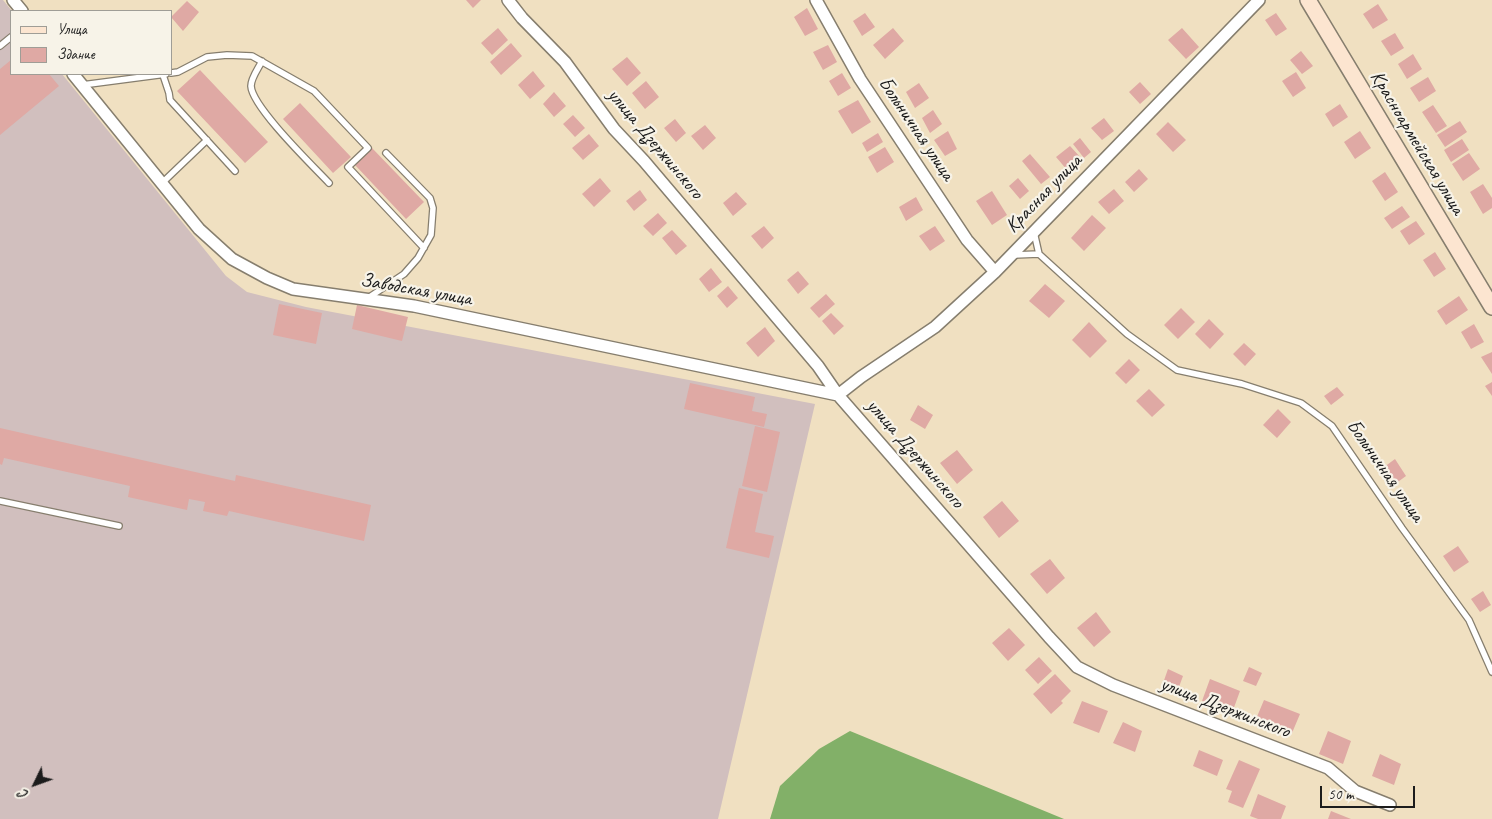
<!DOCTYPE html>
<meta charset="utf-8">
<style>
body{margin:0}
#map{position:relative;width:1492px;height:819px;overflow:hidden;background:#f0e0c1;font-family:Caveat,sans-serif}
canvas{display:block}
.legend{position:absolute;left:10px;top:10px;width:162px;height:65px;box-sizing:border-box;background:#f7f3e8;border:1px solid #9f9d96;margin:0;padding:6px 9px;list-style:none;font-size:15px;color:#1c1c1c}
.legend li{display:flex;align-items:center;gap:10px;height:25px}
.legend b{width:25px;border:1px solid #9f9d96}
.north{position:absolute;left:10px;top:759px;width:50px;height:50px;-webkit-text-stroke:4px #f7f3e8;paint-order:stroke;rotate:228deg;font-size:14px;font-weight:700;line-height:20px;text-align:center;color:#1c1c1c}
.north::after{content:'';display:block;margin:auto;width:18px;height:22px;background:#1c1c1c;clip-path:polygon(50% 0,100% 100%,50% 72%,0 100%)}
.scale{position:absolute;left:1320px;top:786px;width:95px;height:22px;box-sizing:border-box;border:2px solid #1c1c1c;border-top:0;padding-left:6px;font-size:15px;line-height:18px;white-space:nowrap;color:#1c1c1c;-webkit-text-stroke:4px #f7f3e8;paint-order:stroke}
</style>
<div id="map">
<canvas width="1492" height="819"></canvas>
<ul class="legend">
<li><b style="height:6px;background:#fce5d0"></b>Улица</li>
<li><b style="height:14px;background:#dfa9a4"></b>Здание</li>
</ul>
<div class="north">С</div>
<div class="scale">50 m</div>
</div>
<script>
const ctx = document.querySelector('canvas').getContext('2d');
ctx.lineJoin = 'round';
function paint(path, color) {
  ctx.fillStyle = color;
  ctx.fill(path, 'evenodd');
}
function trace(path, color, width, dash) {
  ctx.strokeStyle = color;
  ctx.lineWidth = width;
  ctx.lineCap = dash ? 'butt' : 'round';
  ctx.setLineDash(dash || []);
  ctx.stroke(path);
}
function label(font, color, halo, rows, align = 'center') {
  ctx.font = font + ' Caveat,sans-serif';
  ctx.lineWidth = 4.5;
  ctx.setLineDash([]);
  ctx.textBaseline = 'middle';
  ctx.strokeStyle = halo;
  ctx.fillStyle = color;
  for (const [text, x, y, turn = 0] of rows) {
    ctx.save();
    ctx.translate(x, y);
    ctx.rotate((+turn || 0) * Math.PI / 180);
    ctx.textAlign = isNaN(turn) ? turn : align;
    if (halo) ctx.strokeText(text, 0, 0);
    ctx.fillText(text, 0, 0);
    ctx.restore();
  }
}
const industrial = new Path2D(`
 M0 0H3L12 11 11 74H62L226 276 247 292 306 307 815 404 718 819H0Z`);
const forest = new Path2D(`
 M850 731 1064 819H770L780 786 819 749Z`);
const building = new Path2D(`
 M466 0H481L473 8Z
 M187 1 199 12 183 31 171 17Z
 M1378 4 1388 20 1373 29 1363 14Z
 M807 8 818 29 805 36 794 17Z
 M865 13 875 27 862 36 853 21Z
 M1276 13 1287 29 1276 36 1265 20Z
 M498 28 508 40 492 55 481 43Z
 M893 28 904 41 885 59 873 45Z
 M1182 28 1199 47 1186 59 1168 40Z
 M1395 33 1404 48 1391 56 1381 41Z
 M511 43 522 56 501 75 490 62Z
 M828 45 837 62 823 70 813 52Z
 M1301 51 1313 66 1302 74 1290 60Z
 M1413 54 1422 69 1407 79 1398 64Z
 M627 57 641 73 627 86 612 69Z
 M11 60V74H49L59 86 0 135V69Z
 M200 70 268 142 245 163 177 91Z
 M533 71 545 86 530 99 518 85Z
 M1296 72 1306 88 1293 97 1282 81Z
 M842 73 851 88 838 96 829 81Z
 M1428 77 1436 91 1419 102 1410 88Z
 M646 81 659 97 645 109 632 93Z
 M1140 82 1151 94 1140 104 1129 92Z
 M919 83 929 98 915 108 906 92Z
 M554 92 566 106 554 117 543 104Z
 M858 100 871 122 852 134 838 111Z
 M300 103 351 157 333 173 283 119Z
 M1340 104 1348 117 1333 127 1325 114Z
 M1433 105 1447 126 1436 133 1422 112Z
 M933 110 942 124 930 133 922 118Z
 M573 115 585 128 575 137 563 124Z
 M1104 118 1114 131 1102 140 1091 128Z
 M675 119 686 133 676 142 664 128Z
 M1460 121 1467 132 1445 147 1437 135Z
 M1168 122 1186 140 1173 152 1156 134Z
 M705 125 716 138 703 150 691 136Z
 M948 131 957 149 945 156 934 140Z
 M1360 131 1371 148 1355 159 1344 142Z
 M878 133 883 142 867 152 862 143Z
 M589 134 599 146 583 160 572 148Z
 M1080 138 1091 152 1084 158 1073 144Z
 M1462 139 1469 150 1451 162 1444 150Z
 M1070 146 1082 159 1068 171 1056 157Z
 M885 147 894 162 877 173 868 157Z
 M372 148 424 202 406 219 355 165Z
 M1469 153 1480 169 1463 181 1452 164Z
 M1030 154 1050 177 1041 184 1022 161Z
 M1139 169 1148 179 1134 192 1125 182Z
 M1385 172 1398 192 1385 201 1372 181Z
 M600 178 611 191 594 207 582 194Z
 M1018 178 1029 191 1020 199 1009 186Z
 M1483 184 1492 198V208L1483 214 1470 192Z
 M1114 189 1124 201 1109 214 1098 202Z
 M640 190 647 200 634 211 626 201Z
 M992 191 1007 215 992 225 976 201Z
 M736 192 747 204 733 216 723 203Z
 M916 197 923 210 906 221 899 207Z
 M1402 206 1410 217 1392 229 1384 218Z
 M658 213 667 223 653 236 643 226Z
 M1092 215 1106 228 1084 251 1071 238Z
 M1416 221 1425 234 1409 245 1400 231Z
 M764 226 774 238 762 249 751 236Z
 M935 226 945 241 930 251 919 236Z
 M672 230 687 246 676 255 662 238Z
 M1435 252 1446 269 1434 277 1423 260Z
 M711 268 722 282 709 292 699 279Z
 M798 271 809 284 798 294 787 280Z
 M1045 284 1065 301 1049 318 1029 301Z
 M728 286 738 298 727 308 717 296Z
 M826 294 835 304 819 318 810 308Z
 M1459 296 1468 310 1446 325 1437 311Z
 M279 304 322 313 316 344 273 335Z
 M357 305 408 317 402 341 352 329Z
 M1181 308 1195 322 1178 339 1164 325Z
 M831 313 844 326 834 335 822 321Z
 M1209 319 1224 334 1210 349 1195 334Z
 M1089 322 1107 341 1090 358 1072 340Z
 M1474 324 1484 342 1471 349 1461 332Z
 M765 327 775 341 758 357 746 343Z
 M1244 343 1256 354 1245 366 1233 354Z
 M1492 352V374L1481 357Z
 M1129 359 1140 370 1126 384 1115 373Z
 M1492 382V396L1485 386Z
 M690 383 755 397 752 411 767 414 764 427 684 409Z
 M1337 387 1344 395 1331 405 1324 396Z
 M1149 389 1165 405 1152 417 1136 401Z
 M918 405 933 415 925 429 910 420Z
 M1278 409 1291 422 1277 438 1263 425Z
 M755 426 780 432 767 492 742 486Z
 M0 428 235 481 236 475 371 505 364 541 229 511 227 516 203 511 205 502 189 499 187 510 128 497 130 486 4 458 2 465 0 464Z
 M957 450 973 470 957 484 940 463Z
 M1395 459 1406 476 1391 487 1380 470Z
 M739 488 763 494 755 532 774 536 769 558 726 548Z
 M1002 501 1019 521 999 538 983 517Z
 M1458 546 1469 562 1454 572 1443 556Z
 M1050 559 1065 578 1047 594 1030 574Z
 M1483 591 1491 605 1480 612 1471 599Z
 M1096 612 1111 632 1094 647 1077 628Z
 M1009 628 1025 645 1008 661 992 643Z
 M1039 657 1052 671 1038 684 1025 670Z
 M1249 667 1262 673 1256 686 1243 681Z
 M1168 669 1183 676 1176 695 1161 689Z
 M1055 674 1071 691 1061 701 1063 703 1051 714 1033 694Z
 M1210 679 1240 691 1232 713 1202 701Z
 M1264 700 1300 714 1292 733 1285 731 1284 735 1260 726 1262 721 1256 719Z
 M1082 701 1108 711 1099 733 1073 723Z
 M1123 722 1142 731 1135 752 1113 743Z
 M1328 731 1351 741 1343 764 1319 754Z
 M1199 750 1223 760 1217 776 1193 766Z
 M1380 754 1401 764 1394 785 1372 776Z
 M1239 760 1260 769 1243 808 1228 802 1232 791 1226 789Z
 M1258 794 1286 806 1281 819H1258L1250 816Z
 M1331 811 1351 819H1328Z`);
const service = new Path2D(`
 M0 46 11 37
 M262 61C258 69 251 78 251 86 252 107 313 166 329 183
 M171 73 178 72 207 57 227 55 252 56 314 91 368 148 348 167 424 248
 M163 75 169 93 170 100 235 171
 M82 85 166 74
 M162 183 207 140
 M1034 232 1039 254 1127 334 1177 370 1242 384 1301 403 1332 426 1402 528 1469 620 1492 672
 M1014 255 1039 254
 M368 298 404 274 418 258 431 235 433 208 430 198 386 153
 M0 501 119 526`);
const minor = new Path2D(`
 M13 0 22 11
 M508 0 522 18 565 62 614 129 644 161 818 366 838 395 1049 637 1077 667 1113 685 1328 768 1355 791 1390 805
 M816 0 860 79 967 240 995 272
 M73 74 199 229 232 259 267 278 293 289 414 306 838 395 861 377 935 327 995 272 1259 0`);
const secondary = new Path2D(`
 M1308 0 1492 307`);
const streetNames = [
 ["Больничная улица",916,129,56],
 ["Красноармейская улица",1417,143,59],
 ["улица Дзержинского",655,144,50],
 ["Красная улица",1044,194,-46],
 ["Заводская улица",416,290,10],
 ["улица Дзержинского",915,454,49],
 ["Больничная улица",1385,471,55],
 ["улица Дзержинского",1225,708,21]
];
paint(industrial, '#d1bfbe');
paint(forest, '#82b068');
paint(building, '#dfa9a4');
trace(service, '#867e6e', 8);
trace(minor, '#867e6e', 14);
trace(secondary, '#867e6e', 18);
trace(service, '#fff', 5.5);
trace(minor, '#fff', 11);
trace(secondary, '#fce5d0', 15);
label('20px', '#1c1c1c', '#f7f3e8', streetNames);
</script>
